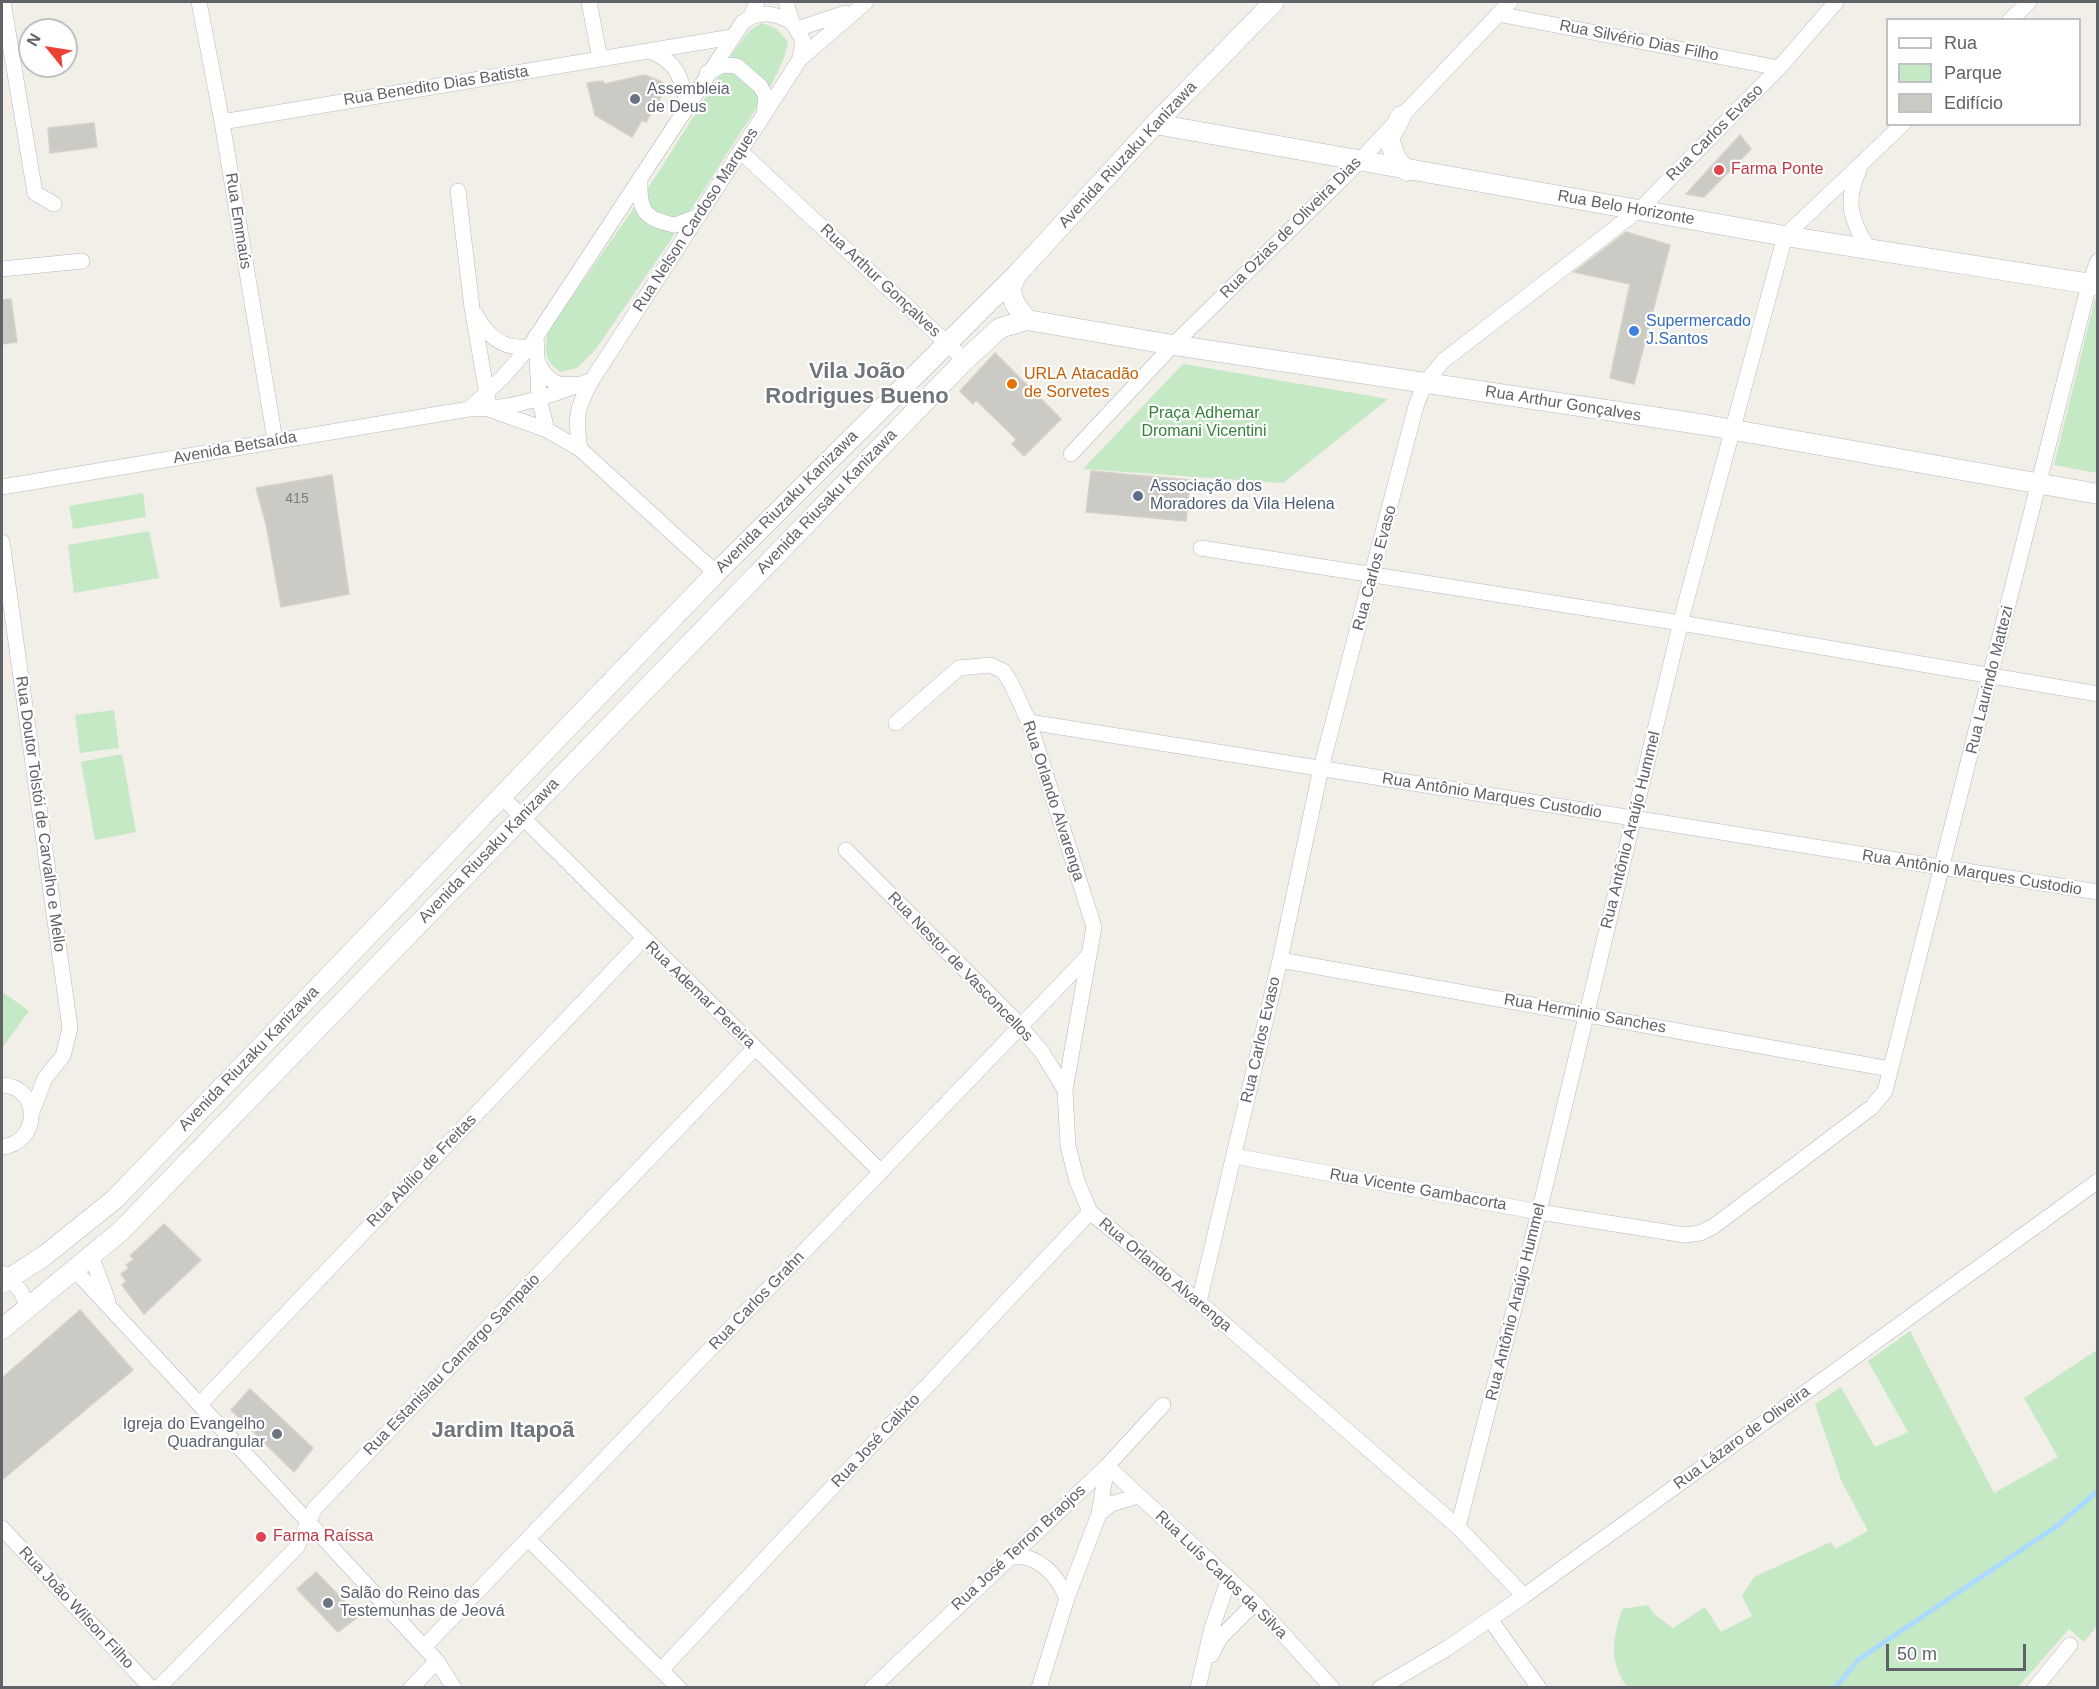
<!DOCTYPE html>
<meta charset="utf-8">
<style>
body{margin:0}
#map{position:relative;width:2099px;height:1689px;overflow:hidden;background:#f1efe8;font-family:Arial,sans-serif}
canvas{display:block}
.frame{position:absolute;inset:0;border:3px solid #5f6368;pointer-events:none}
.legend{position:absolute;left:1886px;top:18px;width:195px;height:108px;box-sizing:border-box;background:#fff;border:2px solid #bfc1c3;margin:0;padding:8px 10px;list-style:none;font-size:18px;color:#5f6368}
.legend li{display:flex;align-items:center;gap:12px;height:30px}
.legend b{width:30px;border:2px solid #bfc1c3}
.north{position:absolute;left:18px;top:18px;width:60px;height:60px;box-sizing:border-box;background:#fff;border:2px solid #bfc1c3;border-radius:50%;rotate:300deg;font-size:16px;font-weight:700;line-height:24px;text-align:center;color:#5f6368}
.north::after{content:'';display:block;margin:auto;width:21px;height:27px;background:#ea4335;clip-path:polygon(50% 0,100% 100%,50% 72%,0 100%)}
.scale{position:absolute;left:1886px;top:1644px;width:140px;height:27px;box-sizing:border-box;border:3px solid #5f6368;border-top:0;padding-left:8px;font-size:18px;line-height:21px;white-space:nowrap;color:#5f6368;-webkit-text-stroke:4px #fff;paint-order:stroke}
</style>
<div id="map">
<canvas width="2099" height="1689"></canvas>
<div class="frame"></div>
<ul class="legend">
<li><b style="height:8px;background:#fff"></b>Rua</li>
<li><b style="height:16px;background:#c5e8c5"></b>Parque</li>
<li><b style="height:16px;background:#cccac5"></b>Edifício</li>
</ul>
<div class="north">N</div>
<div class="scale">50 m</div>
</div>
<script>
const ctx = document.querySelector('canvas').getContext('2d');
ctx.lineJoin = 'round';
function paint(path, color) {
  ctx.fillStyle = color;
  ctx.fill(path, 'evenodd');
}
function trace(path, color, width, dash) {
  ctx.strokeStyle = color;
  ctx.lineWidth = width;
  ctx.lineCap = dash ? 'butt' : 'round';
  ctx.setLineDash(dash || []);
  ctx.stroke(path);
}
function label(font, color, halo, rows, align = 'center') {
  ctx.font = font + ' Arial,sans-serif';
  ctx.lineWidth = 4.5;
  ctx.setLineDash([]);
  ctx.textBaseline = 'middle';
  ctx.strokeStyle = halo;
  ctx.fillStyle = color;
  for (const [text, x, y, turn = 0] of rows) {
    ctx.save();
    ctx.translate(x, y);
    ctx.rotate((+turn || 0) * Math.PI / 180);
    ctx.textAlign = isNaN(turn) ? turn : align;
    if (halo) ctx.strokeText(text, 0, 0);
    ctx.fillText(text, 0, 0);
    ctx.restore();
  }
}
const green = new Path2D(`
 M762 23 777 29 788 42C781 77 756 108 737 138 692 210 644 279 596 349L577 368 560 372C543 359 544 350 549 330L658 173 735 50 750 30Z
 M2095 299 2098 300 2097 473 2054 465Z
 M1183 364H1184L1388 399 1283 483 1083 469Z
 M143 493 146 517 73 529 69 506Z
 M149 531 159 578 74 593 68 545Z
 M114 710 119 748 80 753 75 715Z
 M122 754 136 832 95 840 81 762Z
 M4 993 29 1011 2 1048V996Z
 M1910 1331 1994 1493 2058 1457 2024 1398 2097 1350V1626L2084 1642 2069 1629 2018 1687H1627C1608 1659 1613 1639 1622 1609L1648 1605 1654 1614 1673 1628 1705 1607 1721 1632 1752 1616 1742 1596 1754 1577 1831 1542 1835 1549 1868 1531 1841 1480 1815 1404 1841 1387 1875 1447 1908 1432 1868 1361Z`);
const stream = new Path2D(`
 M1835 1688 1858 1660 2057 1526 2098 1491`);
const building = new Path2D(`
 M645 75 662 82 665 90 646 122 642 120 632 137 595 115 587 83 603 81 604 84Z
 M94 123 97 147 50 153 48 128Z
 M1740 135 1751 149 1704 197 1686 194Z
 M1626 232 1670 245 1634 384 1610 378 1630 284 1574 272Z
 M11 299 17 342 2 344V300Z
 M995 353 1061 419 1024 456 1012 444 1016 439 976 400 973 404 960 391Z
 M1091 471 1190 480 1186 521 1086 512Z
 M332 475 349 594 281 607 266 524 256 488Z
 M164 1224 201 1260 144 1314 122 1285 126 1281 121 1274 129 1268 126 1265 134 1259 130 1256Z
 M80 1310 133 1370 2 1480V1378Z
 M250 1389 313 1448 294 1472 231 1410Z
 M316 1572 359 1616 338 1632 297 1589Z`);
const minor = new Path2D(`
 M3 2 35 193 54 204
 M199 2 222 122 275 440
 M589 2 600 59
 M786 2 792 22 803 40 800 59
 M1498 14 1779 68
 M751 16 757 2
 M2010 20 2029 2
 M797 29 845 13
 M650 51C677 62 681 76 687 104
 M707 73 723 65 737 66 760 86 766 96 764 114
 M222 122 732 37
 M740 151 965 360
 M1859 170C1845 200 1850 220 1868 247
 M640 178C639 209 642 219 675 225L699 216
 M458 191 472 308 488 400
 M2 269 82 261
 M476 315C488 337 504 351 530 346
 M536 336 539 399 547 430
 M538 362C544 377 556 388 574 384
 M469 409 502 378 530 346 743 22C759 10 775 13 792 22
 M488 409 547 430 580 449 716 573
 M580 449C575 418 576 408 592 380L800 59 866 2
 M1071 454 1173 345 1343 178 1510 2
 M2 487 469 409C512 410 552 395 592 380
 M2 542 70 1028 63 1056 45 1078 32 1112
 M1201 548 1681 623 2098 694
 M1029 722 2098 892
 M896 723 959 668 990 665 1003 671 1011 683 1029 722 1094 927 1065 1090 1068 1146 1077 1181 1090 1212 1199 1302 1458 1527 1524 1596
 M501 796 881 1172
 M846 850 1010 1015 1042 1052 1065 1090
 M1280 960 1890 1069
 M2 1085C42 1087 40 1143 2 1147
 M1234 1156 1539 1212 1685 1235 1700 1233 1714 1226 1872 1107 1885 1091 2089 284 2098 261
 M91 1255 108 1301
 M74 1269 437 1661 454 1688
 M2 1273 20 1290 28 1307
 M1199 1302 1280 960 1321 768 1416 406 1425 383 1443 361 1640 209 1779 68 1836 2
 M200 1404 643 939
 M1107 1466 1255 1603 1332 1688
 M1099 1514 1111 1504 1138 1496
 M1458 1527 1539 1212 1684 609 1785 236 1903 124
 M2 1528 151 1688
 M528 1539 679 1688
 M1009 1558C1036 1551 1057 1575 1067 1598
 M1490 1619 1539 1688
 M424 1647 1089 955
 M1211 1655 1220 1638 1255 1603
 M662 1669 1090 1212
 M158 1688 297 1547 315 1508 755 1048
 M411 1688 437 1661
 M872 1688 1107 1466 1163 1405
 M1039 1688 1067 1598 1099 1514 1107 1466
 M1198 1688 1212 1628 1229 1578
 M1380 1688 1446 1649 1524 1596 2098 1181
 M2035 1688 2070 1645`);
const tertiary = new Path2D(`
 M1401 116 1389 139 1396 159 1407 171
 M1155 124 1785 236 2098 285
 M1017 274 1010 289 1015 304 1027 320
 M2 1283 44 1256 115 1199 716 573 1017 274 1155 124 1274 2
 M2 1329 121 1231 965 360 1000 328 1027 320 1173 345 1706 425 2098 494`);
const markers = [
 [635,99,6,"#6b7280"],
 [1719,170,6,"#e0444e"],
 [1634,331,6,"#3f7fe0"],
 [1012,384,6,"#e8710a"],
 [1138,496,6,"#5c6f8a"],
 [277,1434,6,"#6b7280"],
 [261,1537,6,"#e0444e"],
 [328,1603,6,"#6b7280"]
];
const numberNames = [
 ["415",297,499]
];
const streetNames = [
 ["Rua Silvério Dias Filho",1639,41,11],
 ["Rua Benedito Dias Batista",436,86,-9],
 ["Rua Carlos Evaso",1715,133,-45],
 ["Avenida Riuzaku Kanizawa",1128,155,-47],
 ["Rua Belo Horizonte",1626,208,10],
 ["Rua Nelson Cardoso Marques",696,220,-57],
 ["Rua Emmaús",238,221,81],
 ["Rua Ozias de Oliveira Dias",1291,228,-45],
 ["Rua Arthur Gonçalves",880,281,43],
 ["Rua Arthur Gonçalves",1563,404,9],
 ["Avenida Betsaída",235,448,-10],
 ["Avenida Riuzaku Kanizawa",787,502,-45],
 ["Avenida Riusaku Kanizawa",827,502,-46],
 ["Rua Carlos Evaso",1375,568,-75],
 ["Rua Laurindo Mattezi",1990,680,-76],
 ["Rua Antônio Marques Custodio",1492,796,9],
 ["Rua Orlando Alvarenga",1053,801,72],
 ["Rua Doutor Tolstói de Carvalho e Mello",40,814,82],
 ["Rua Antônio Araújo Hummel",1631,830,-76],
 ["Avenida Riusaku Kanizawa",489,851,-46],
 ["Rua Antônio Marques Custodio",1972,873,9],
 ["Rua Nestor de Vasconcellos",960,967,46],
 ["Rua Ademar Pereira",700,995,44],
 ["Rua Herminio Sanches",1585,1014,10],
 ["Rua Carlos Evaso",1261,1040,-77],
 ["Avenida Riuzaku Kanizawa",249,1059,-46],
 ["Rua Abílio de Freitas",422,1171,-46],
 ["Rua Vicente Gambacorta",1418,1190,10],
 ["Rua Orlando Alvarenga",1165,1275,40],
 ["Rua Carlos Grahn",757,1301,-46],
 ["Rua Antônio Araújo Hummel",1516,1302,-76],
 ["Rua Estanislau Camargo Sampaio",452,1365,-46],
 ["Rua Lázaro de Oliveira",1742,1438,-36],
 ["Rua José Calixto",876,1441,-47],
 ["Rua José Terron Braojos",1019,1548,-43],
 ["Rua Luís Carlos da Silva",1221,1575,44],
 ["Rua João Wilson Filho",76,1608,47]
];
const worshipNames = [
 ["Assembleia",647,90],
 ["de Deus",647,108],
 ["Igreja do Evangelho",265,1425,"right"],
 ["Quadrangular",265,1443,"right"],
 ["Salão do Reino das",340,1594],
 ["Testemunhas de Jeová",340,1612]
];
const healthNames = [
 ["Farma Ponte",1731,170],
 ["Farma Raíssa",273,1537]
];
const shopNames = [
 ["Supermercado",1646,322],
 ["J.Santos",1646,340]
];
const foodNames = [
 ["URLA Atacadão",1024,375],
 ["de Sorvetes",1024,393]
];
const parkNames = [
 ["Praça Adhemar",1204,414],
 ["Dromani Vicentini",1204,432]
];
const serviceNames = [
 ["Associação dos",1150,487],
 ["Moradores da Vila Helena",1150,505]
];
const districtNames = [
 ["Vila João",857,372],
 ["Rodrigues Bueno",857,397],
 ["Jardim Itapoã",503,1431]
];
paint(green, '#c5e8c5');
trace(stream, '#aadaff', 5);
paint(building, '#cccac5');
trace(building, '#d6d1c6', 1.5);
trace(minor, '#b5b8bc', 16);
trace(tertiary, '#b5b8bc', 21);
trace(minor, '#fff', 15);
trace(tertiary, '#fff', 20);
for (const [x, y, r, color] of markers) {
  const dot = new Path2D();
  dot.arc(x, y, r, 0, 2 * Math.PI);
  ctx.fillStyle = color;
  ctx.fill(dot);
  trace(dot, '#fff', 2);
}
label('14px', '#7a7d7f', null, numberNames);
label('16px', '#5f6368', '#fff', streetNames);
label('16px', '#5b616d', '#fff', worshipNames, 'left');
label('16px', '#be3a42', '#fff', healthNames, 'left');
label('16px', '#366cbe', '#fff', shopNames, 'left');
label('16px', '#c56008', '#fff', foodNames, 'left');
label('16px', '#348238', '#fff', parkNames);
label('16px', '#4e5e75', '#fff', serviceNames, 'left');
label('bold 22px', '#70757a', '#fff', districtNames);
</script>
